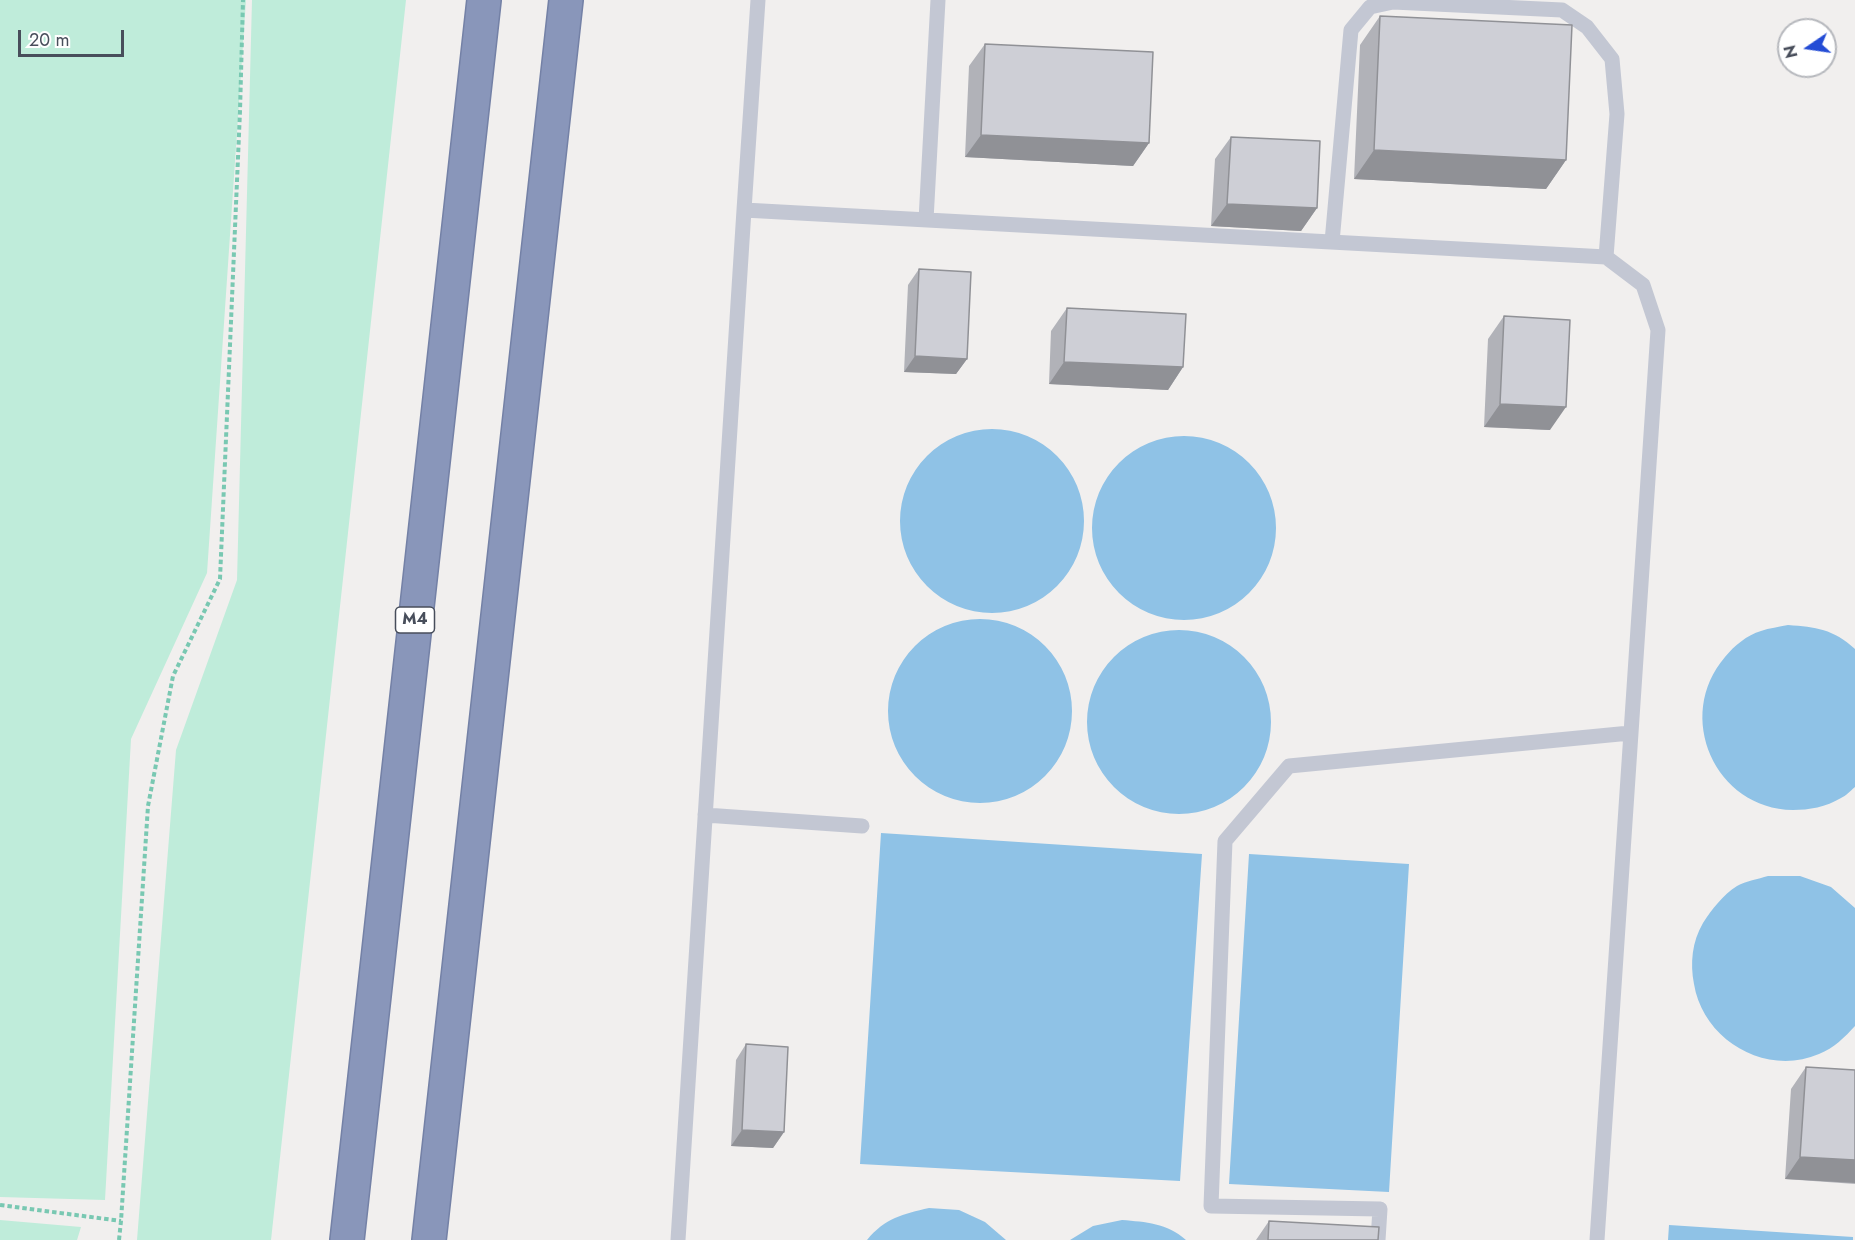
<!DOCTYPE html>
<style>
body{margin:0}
#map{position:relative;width:1855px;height:1240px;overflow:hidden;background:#f1efee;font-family:Jost,sans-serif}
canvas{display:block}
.north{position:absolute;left:1777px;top:18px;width:60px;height:60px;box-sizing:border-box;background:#fff;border:2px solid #b6b8bd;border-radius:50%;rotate:257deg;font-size:16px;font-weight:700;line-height:24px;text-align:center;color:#484e5b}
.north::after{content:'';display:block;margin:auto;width:21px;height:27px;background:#244cd5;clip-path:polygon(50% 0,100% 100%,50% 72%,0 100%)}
.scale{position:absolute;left:18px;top:30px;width:106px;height:27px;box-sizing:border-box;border:3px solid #484e5b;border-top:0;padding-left:8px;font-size:18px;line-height:21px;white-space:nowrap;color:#484e5b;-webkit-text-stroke:4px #fff;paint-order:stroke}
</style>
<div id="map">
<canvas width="1855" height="1240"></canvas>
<div class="north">N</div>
<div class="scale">20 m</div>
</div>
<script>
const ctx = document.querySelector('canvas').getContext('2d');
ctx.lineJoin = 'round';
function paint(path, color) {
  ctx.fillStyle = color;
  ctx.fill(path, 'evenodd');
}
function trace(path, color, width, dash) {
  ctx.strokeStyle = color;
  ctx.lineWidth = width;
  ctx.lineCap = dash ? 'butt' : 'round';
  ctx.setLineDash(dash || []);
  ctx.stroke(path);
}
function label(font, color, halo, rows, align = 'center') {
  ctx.font = font + ' Jost,sans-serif';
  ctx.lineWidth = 4.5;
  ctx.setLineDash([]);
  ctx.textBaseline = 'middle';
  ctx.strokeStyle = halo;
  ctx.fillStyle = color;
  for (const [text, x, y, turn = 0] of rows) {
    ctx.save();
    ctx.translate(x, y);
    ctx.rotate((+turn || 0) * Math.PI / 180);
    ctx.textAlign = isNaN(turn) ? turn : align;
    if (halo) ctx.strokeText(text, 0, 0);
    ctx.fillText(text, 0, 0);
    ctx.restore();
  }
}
const green = new Path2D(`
 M0 0H246L207 573 131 739 105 1200 0 1197Z
 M252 0H406L271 1240H137L176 750 237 580Z
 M0 1220 81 1227 77 1240H0Z`);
const water = new Path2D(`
 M900 521a92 92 0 1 1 184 0a92 92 0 1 1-184 0Z
 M1092 528a92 92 0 1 1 184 0a92 92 0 1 1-184 0Z
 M888 711a92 92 0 1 1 184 0a92 92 0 1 1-184 0Z
 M1788 625C1816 627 1833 629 1855 649V787C1850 791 1846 796 1841 798 1826 807 1809 810 1793 810 1715 809 1674 716 1725 657 1734 646 1747 635 1761 631 1769 628 1779 627 1788 625Z
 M1087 722a92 92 0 1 1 184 0a92 92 0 1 1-184 0Z
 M881 833 1202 854 1180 1181 860 1164Z
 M1249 854 1409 864 1389 1192 1229 1184Z
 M1768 876H1800L1831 887 1855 908V1026C1845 1037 1834 1048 1819 1054 1766 1077 1703 1040 1694 984 1690 963 1692 942 1703 923 1712 909 1723 895 1737 886 1746 881 1758 879 1768 876Z
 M929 1208 959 1210 985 1222 1006 1240H867C885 1218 903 1214 929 1208Z
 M1122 1220C1146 1222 1167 1223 1186 1240H1070L1093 1226Z
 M1669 1225 1853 1237V1240H1668Z`);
const path = new Path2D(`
 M0 1205 121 1221
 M119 1240 121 1221 148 806 173 676 220 579 240 111 243 0`);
const service = new Path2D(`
 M758 0 744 210 1606 257 1643 285 1658 330 1597 1240
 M926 220 938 0
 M1332 242 1351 30 1370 7 1393 2 1562 10 1587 27 1612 59 1617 114 1606 257
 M705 815 862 826
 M678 1240 744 210
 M1378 1240 1380 1209 1211 1206 1225 841 1289 766 1630 733`);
const motorway = new Path2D(`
 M347 1240 484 0
 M429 1240 566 0`);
const wall = new Path2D(`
 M1380 16 1566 160 1546 189 1354 179 1360 45Z
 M985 44 1149 143 1133 166 965 157 969 66Z
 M1231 137 1317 208 1301 231 1211 226 1215 159Z
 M919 269 967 359 956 374 904 372 908 285Z
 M1067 308 1183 367 1168 390 1049 384 1051 331Z
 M1504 316 1550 430 1484 427 1488 339Z
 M746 1044 784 1132 773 1148 731 1146 736 1060Z
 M1806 1067 1855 1070V1184L1785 1179 1791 1089Z
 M1269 1221 1378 1240H1256Z`);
const shadedWall = new Path2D(`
 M981 135 1149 143 1133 166 965 157Z
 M1374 150 1566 160 1546 189 1354 179Z
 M1227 204 1317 208 1301 231 1211 226Z
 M915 356 967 359 956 374 904 372Z
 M1064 362 1183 367 1168 390 1049 384Z
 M1500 404 1566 407 1550 430 1484 427Z
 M742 1130 784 1132 773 1148 731 1146Z
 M1800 1157 1855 1160V1183L1785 1179Z`);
const building = new Path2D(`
 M1380 16 1572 25 1566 160 1374 150Z
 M985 44 1153 52 1149 143 981 135Z
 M1231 137 1320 141 1317 208 1227 204Z
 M919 269 971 272 967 359 915 356Z
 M1067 308 1186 314 1183 367 1064 362Z
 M1504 316 1570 320 1566 407 1500 404Z
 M746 1044 788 1047 784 1132 742 1130Z
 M1806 1067 1855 1070V1160L1800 1157Z
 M1269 1221 1379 1227 1378 1240H1268Z`);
const shields = [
 [415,620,39]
];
const shieldNames = [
 ["M4",415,620]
];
paint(green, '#bfecda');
paint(water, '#8fc2e6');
trace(motorway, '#7481a6', 36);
trace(path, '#79c8b2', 4, [4.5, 3]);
trace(service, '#c3c7d3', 15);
trace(motorway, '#8996ba', 33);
paint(wall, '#b1b2b8');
paint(shadedWall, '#909196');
paint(building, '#cecfd6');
trace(building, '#909196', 1.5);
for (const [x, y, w] of shields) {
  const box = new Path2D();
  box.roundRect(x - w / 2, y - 13, w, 26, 4.5);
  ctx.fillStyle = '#fff';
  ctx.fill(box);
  trace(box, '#484e5b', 1.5);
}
label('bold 16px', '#484e5b', null, shieldNames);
</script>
